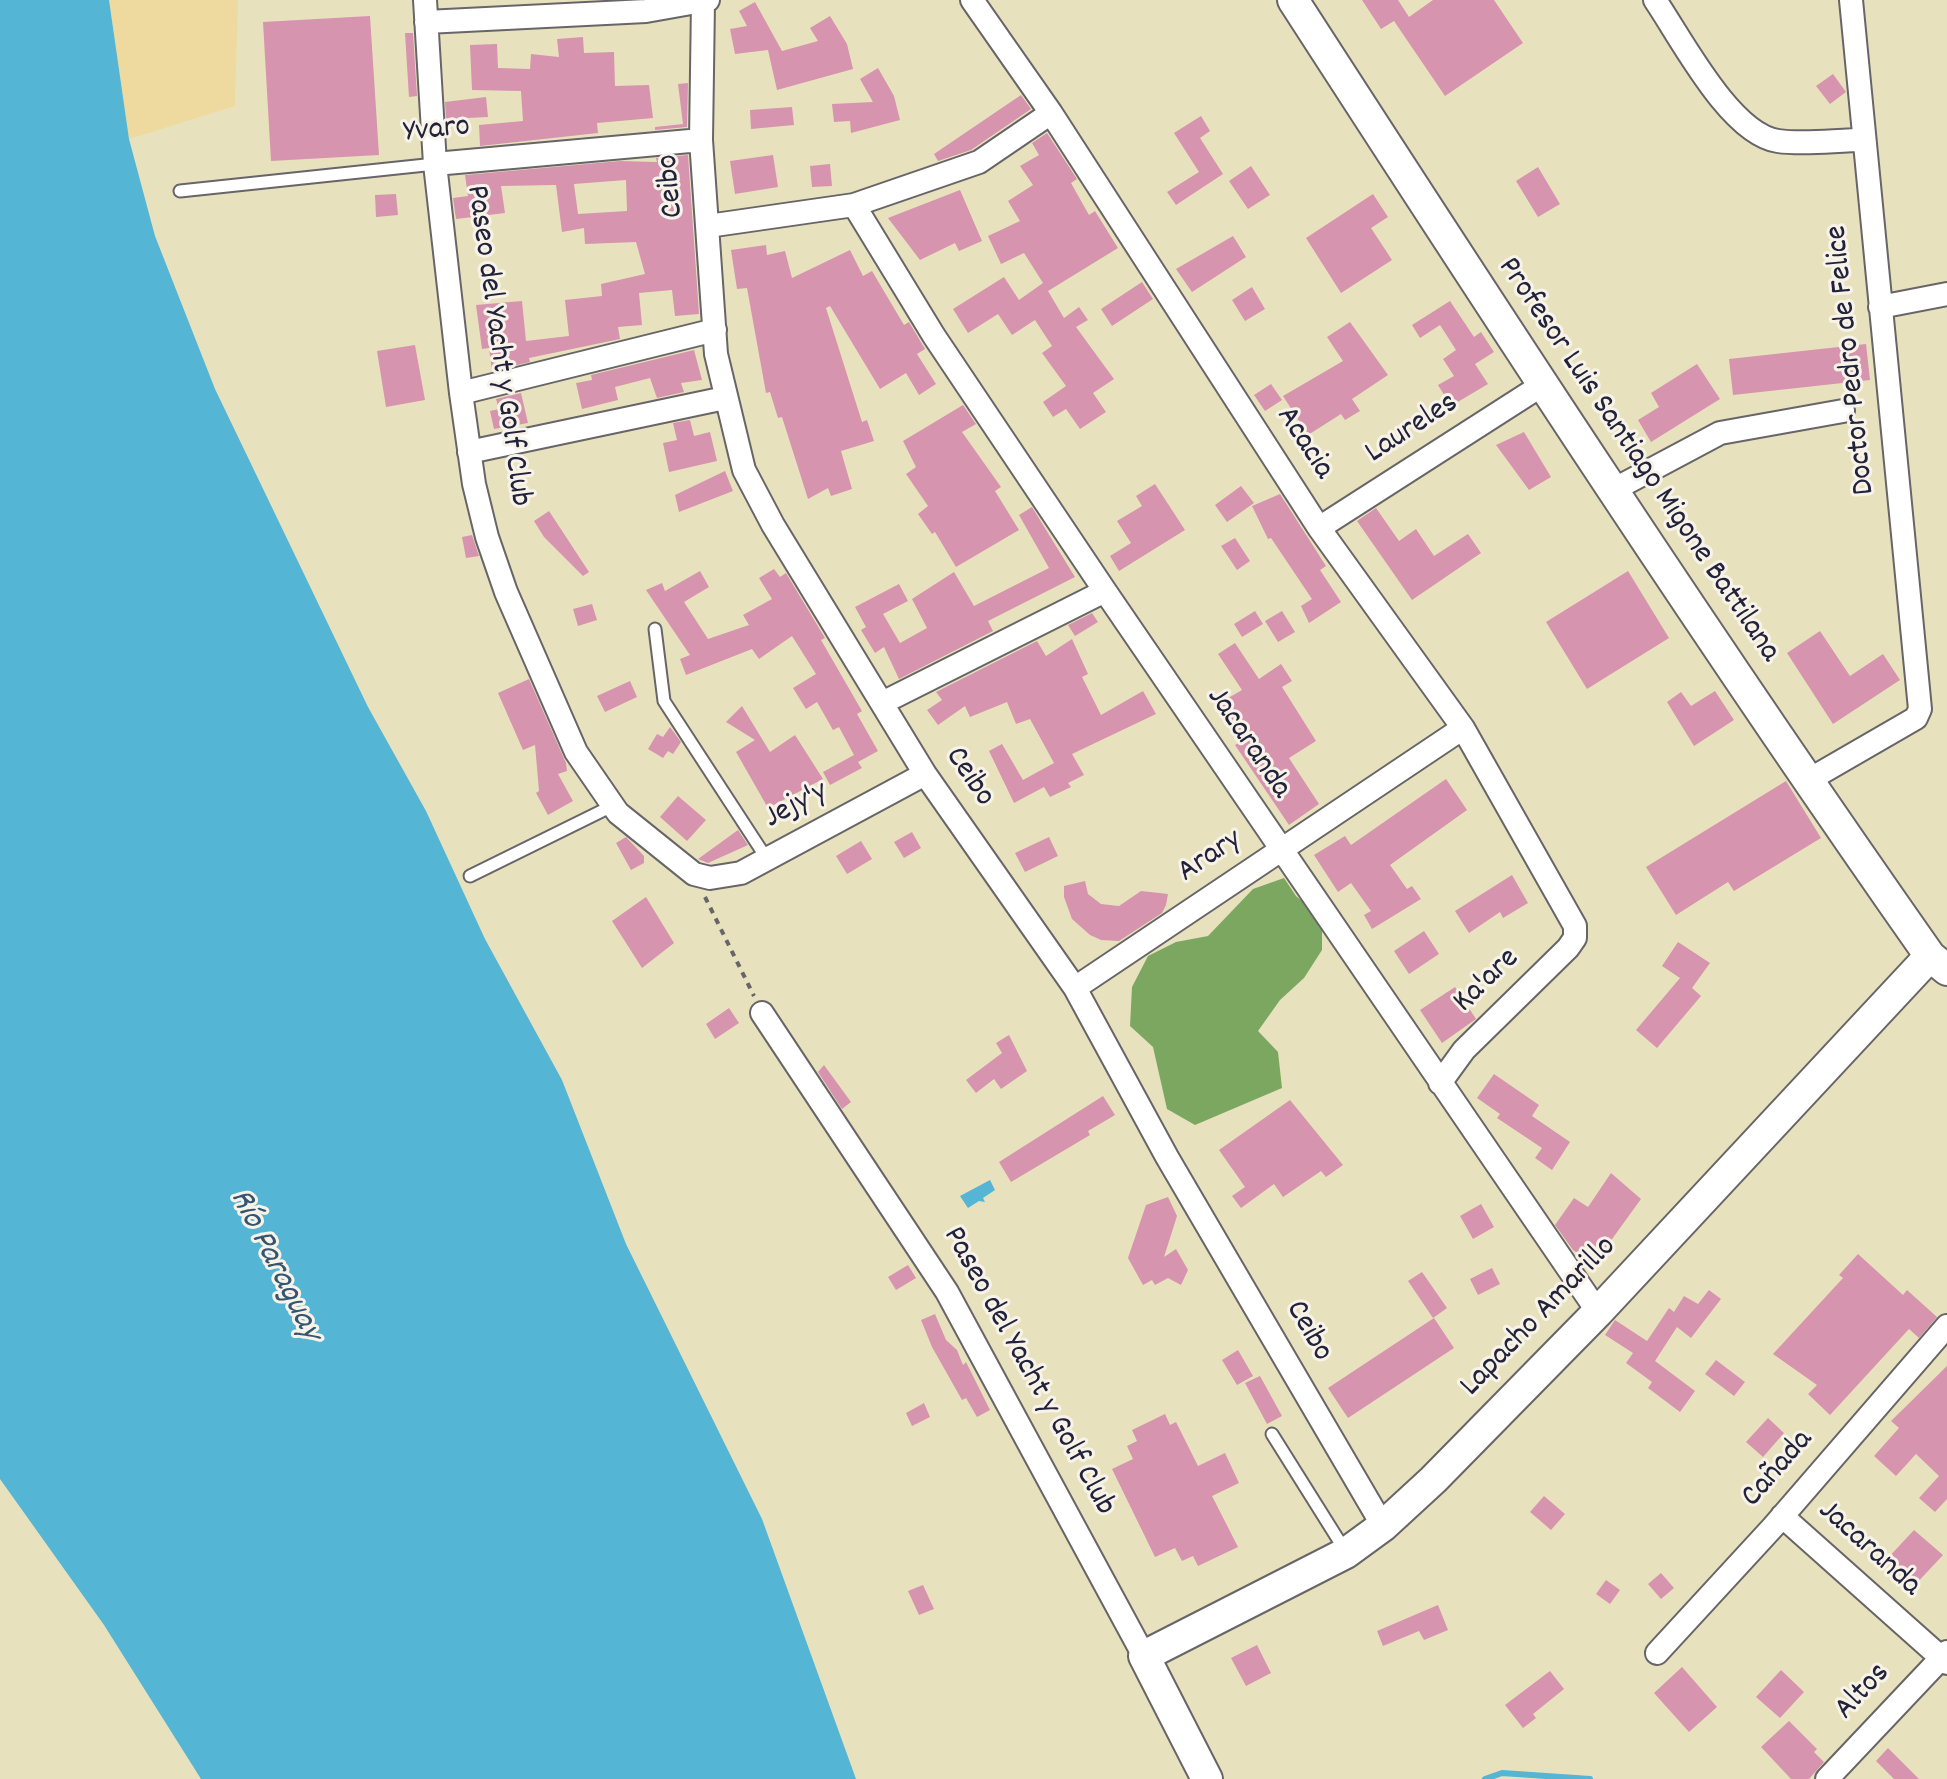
<!DOCTYPE html>
<meta charset="utf-8">
<style>
body{margin:0}
canvas{display:block;background:#e8e1bd}
</style>
<canvas width="1947" height="1779"></canvas>
<script>
const ctx = document.querySelector('canvas').getContext('2d');
ctx.lineJoin = 'round';
function paint(path, color) {
  ctx.fillStyle = color;
  ctx.fill(path, 'evenodd');
}
function trace(path, color, width, dash) {
  ctx.strokeStyle = color;
  ctx.lineWidth = width;
  ctx.lineCap = dash ? 'butt' : 'round';
  ctx.setLineDash(dash || []);
  ctx.stroke(path);
}
function label(font, color, halo, rows, align = 'center') {
  ctx.font = font + ' Dekko,sans-serif';
  ctx.lineWidth = 6;
  ctx.setLineDash([]);
  ctx.textBaseline = 'middle';
  ctx.strokeStyle = halo;
  ctx.fillStyle = color;
  for (const [text, x, y, turn = 0] of rows) {
    ctx.save();
    ctx.translate(x, y);
    ctx.rotate((+turn || 0) * Math.PI / 180);
    ctx.textAlign = isNaN(turn) ? turn : align;
    if (halo) ctx.strokeText(text, 0, 0);
    ctx.fillText(text, 0, 0);
    ctx.restore();
  }
}
const forest = new Path2D(`
 M1284 878 1296 896 1322 918V950L1304 978 1280 1000 1258 1031 1278 1052 1282 1088 1195 1125 1167 1109 1153 1047 1130 1026 1132 987 1148 956 1176 942 1208 936 1253 889Z`);
const sand = new Path2D(`
 M109 0H238L235 106 129 139Z`);
const water = new Path2D(`
 M0 0H109L129 139 155 236 215 389 368 707 426 811 485 939 562 1080 626 1244 762 1519 856 1779H201L104 1625 0 1479Z
 M990 1180 995 1190 983 1198 985 1202 979 1201 968 1208 960 1196Z`);
const stream = new Path2D(`
 M1485 1779 1502 1773 1590 1779`);
const building = new Path2D(`
 M1362 0H1398L1409 17 1433 0H1494L1523 43 1445 96 1394 21 1381 29Z
 M755 2 782 51 818 41 810 28 830 16 847 44 853 69 777 90 768 50 735 54 730 29 747 26 739 11Z
 M370 16 379 155 271 161 263 22Z
 M405 33H413L417 96 409 97Z
 M583 37 584 53 614 52 615 86 649 85 653 118 597 123 598 133 480 146 479 125 523 121 521 91 472 90 470 45 497 44 498 68 530 69 531 54 559 57 557 39Z
 M878 68 894 96 900 120 851 133 850 121 834 122 832 104 873 102 860 79Z
 M1833 74 1846 92 1830 104 1816 86Z
 M688 83 687 127 655 130V127L683 124 678 84Z
 M1021 95 1031 109 971 150 938 161 934 154Z
 M486 97 488 117 446 119 445 102Z
 M792 107 794 125 751 129 750 110Z
 M1201 116 1210 131 1200 138 1223 174 1176 205 1167 192 1199 172 1174 133Z
 M1047 133 1077 179 1071 183 1089 215 1095 211 1118 248 1048 291 1064 318 1079 307 1088 320 1076 327 1114 379 1093 393 1106 412 1080 429 1066 409 1053 417 1043 402 1066 386 1042 353 1052 346 1035 320 1012 335 998 314 968 333 953 309 1004 277 1019 300 1043 283 1024 253 1001 264 988 236 1020 221 1008 201 1033 185 1020 166 1039 155 1032 143Z
 M688 155 699 314 675 316 672 290 639 293 642 325 618 327 620 339 529 358 530 362 492 371 489 348 482 349 476 305 522 301 526 341 569 336 565 300 602 296 601 284 645 274 636 242 585 244 584 228 562 232 556 185 501 186 505 213 456 219 453 198 468 196 465 175 620 161 657 162 656 158ZM626 180 627 211 578 214 574 184Z
 M773 155 778 187 735 194 730 161Z
 M830 164 832 186 812 187 810 166Z
 M1251 166 1270 195 1248 209 1229 181Z
 M1538 167 1560 204 1538 217 1516 181Z
 M960 190 982 241 959 251 955 243 920 260 888 218Z
 M396 194 398 215 376 217 375 195Z
 M1373 194 1388 217 1371 228 1392 260 1341 293 1306 238Z
 M1233 236 1246 257 1192 292 1176 269Z
 M766 245 767 255 785 251 792 278 850 250 863 276 872 271 904 325 909 322 925 349 917 354 936 384 919 395 906 373 880 389 830 306 826 308 862 422 867 420 874 441 841 451 852 489 831 496 828 488 808 499 782 417 778 418 770 392 766 393 747 288 737 289 731 250Z
 M1142 282 1153 299 1112 326 1101 309Z
 M1252 287 1265 309 1245 321 1232 300Z
 M1450 301 1474 337 1481 332 1494 352 1475 364 1488 384 1451 406 1438 385 1454 376 1443 359 1456 350 1440 325 1420 338 1412 325Z
 M1350 322 1388 375 1352 399 1360 411 1345 420 1341 414 1308 435 1283 396 1343 361 1327 337Z
 M1866 344 1870 380 1733 395 1729 359Z
 M415 345 425 400 386 407 377 351Z
 M694 350 702 380 681 383 684 392 657 398 650 378 615 387 618 400 582 409 576 383 592 380 591 375Z
 M1697 364 1720 399 1651 442 1638 420 1659 407 1651 393Z
 M1271 384 1282 400 1265 411 1254 395Z
 M521 393 528 423 494 429 490 411 499 409 496 399Z
 M963 405 976 424 962 432 1001 487 995 491 1019 530 956 567 935 532 932 534 918 514 928 506 906 474 916 467 903 441Z
 M690 420 694 436 710 432 717 461 669 472 663 443 677 440 673 423Z
 M1524 432 1551 477 1529 490 1496 445Z
 M725 471 733 491 679 512 675 495Z
 M1155 484 1185 530 1119 571 1110 556 1131 543 1117 521 1142 506 1136 496Z
 M1241 486 1254 503 1227 522 1215 505Z
 M1280 494 1326 566 1320 570 1341 602 1309 623 1301 606 1312 599 1271 538 1268 539 1252 506Z
 M1032 507 1075 577 988 621 993 631 899 679 884 647 875 653 861 630 866 627 855 607 899 584 908 601 883 614 900 643 927 628 912 599 954 572 974 606 1049 568 1019 515Z
 M1376 508 1399 541 1416 529 1434 556 1468 534 1481 553 1412 600 1357 521Z
 M549 511 589 572 583 576 544 537 534 521Z
 M472 535 479 556 466 558 462 537Z
 M1235 538 1250 561 1237 570 1221 546Z
 M774 569 780 577 786 573 825 638 821 640 862 711 857 714 878 751 858 762 862 768 830 785 823 772 854 755 839 727 833 730 817 702 806 709 793 688 816 674 792 636 759 659 752 649 686 675 680 659 690 655 646 590 662 583 665 591 700 571 709 587 684 602 708 639 749 625 743 615 772 599 759 578Z
 M1628 571 1669 638 1587 689 1546 622Z
 M592 604 597 620 578 626 573 609Z
 M1255 611 1263 624 1242 637 1234 624Z
 M1282 611 1295 632 1278 642 1265 621Z
 M1092 613 1098 622 1075 636 1068 625Z
 M1820 631 1850 676 1883 654 1900 680 1833 724 1787 653Z
 M1072 639 1088 674 1082 677 1101 715 1143 691 1156 714 1072 754 1084 775 1068 783 1071 787 1050 797 1044 787 1014 803 989 751 1002 744 1023 780 1054 763 1030 719 1016 724 1007 702 970 717 965 706 938 725 927 710 942 700 936 692 1037 641 1046 656Z
 M1235 643 1259 679 1281 664 1292 681 1282 687 1316 741 1289 758 1319 804 1289 825 1235 745 1240 742 1218 704 1242 690 1218 654Z
 M529 679 566 763 567 771 558 774 573 801 548 815 536 793 539 791 535 745 523 750 498 693Z
 M630 681 637 697 605 712 597 696Z
 M1715 691 1734 720 1694 746 1667 702 1681 692 1691 706Z
 M742 706 770 752 795 735 823 779 768 808 736 752 755 740 726 722Z
 M670 727 681 742 673 754 668 751 663 758 648 749 657 734 663 737Z
 M1446 779 1467 810 1390 865 1407 889 1412 886 1421 899 1372 929 1364 915 1371 911 1351 883 1338 892 1314 855 1345 836 1351 845Z
 M1786 781 1821 838 1734 891 1728 882 1676 915 1646 867Z
 M678 796 706 820 687 841 660 817Z
 M738 830 748 845 708 863 698 859Z
 M912 832 921 848 904 858 894 842Z
 M626 837 644 856V863L631 870 616 843Z
 M1049 837 1058 856 1025 872 1015 853Z
 M861 841 872 859 847 874 836 856Z
 M1512 875 1528 903 1503 918 1500 912 1469 933 1455 911Z
 M1085 881 1088 894 1101 904 1119 906 1141 891 1168 894 1166 905 1162 913 1119 941 1101 940 1090 935 1072 919 1064 897V886Z
 M646 897 674 943 642 968 612 921Z
 M1424 931 1439 954 1409 974 1394 951Z
 M1678 942 1710 963 1692 988 1701 996 1657 1048 1636 1030 1680 978 1662 966Z
 M1455 987 1476 1019 1442 1043 1420 1010Z
 M729 1008 739 1023 715 1039 706 1024Z
 M1009 1035 1027 1071 1001 1089 994 1079 976 1093 966 1080 1002 1053 996 1043Z
 M824 1065 851 1102 842 1109 818 1072Z
 M1494 1074 1539 1105 1532 1116 1570 1142 1552 1170 1535 1158 1542 1148 1497 1118 1500 1114 1477 1098Z
 M1103 1096 1115 1115 1088 1131 1090 1135 1011 1182 999 1162Z
 M1290 1100 1343 1165 1326 1177 1321 1171 1283 1197 1274 1184 1241 1208 1232 1196 1245 1187 1219 1150Z
 M1611 1173 1641 1199 1594 1264 1573 1250 1555 1225 1574 1198 1588 1207Z
 M1168 1197 1177 1216 1164 1257 1176 1249 1188 1270 1181 1285 1168 1278 1155 1285 1152 1280 1143 1285 1128 1258 1146 1205Z
 M1481 1204 1494 1227 1473 1239 1460 1216Z
 M1858 1254 1903 1295 1907 1290 1937 1317 1919 1338 1909 1329 1830 1415 1808 1394 1817 1385 1773 1354 1843 1278 1839 1275Z
 M908 1265 916 1278 896 1290 888 1277Z
 M1492 1268 1500 1284 1478 1295 1470 1279Z
 M1422 1272 1447 1308 1433 1318 1408 1281Z
 M1709 1290 1721 1299 1691 1338 1677 1327 1655 1361 1695 1391 1680 1412 1648 1388 1652 1382 1626 1363 1633 1353 1605 1335 1615 1320 1647 1341 1669 1308 1674 1312 1684 1296 1698 1304Z
 M935 1314 946 1340 957 1350 963 1365 966 1362 990 1410 977 1417 966 1398 962 1400 932 1347 921 1320Z
 M1434 1318 1454 1348 1348 1418 1328 1388Z
 M1238 1350 1253 1376 1237 1385 1222 1360Z
 M1716 1360 1745 1382 1734 1396 1705 1374Z
 M1947 1366V1499L1935 1512 1919 1498 1939 1476 1916 1454 1896 1476 1874 1456 1899 1428 1891 1421Z
 M1260 1376 1282 1416 1267 1424 1245 1383Z
 M924 1403 930 1417 912 1426 906 1413Z
 M1165 1414 1170 1425 1176 1422 1198 1466 1225 1453 1239 1483 1212 1496 1238 1547 1198 1566 1193 1556 1182 1561 1175 1548 1155 1557 1112 1469 1133 1459 1127 1446 1137 1441 1132 1430Z
 M1768 1418 1784 1433 1763 1457 1746 1442Z
 M1544 1496 1565 1514 1551 1530 1530 1512Z
 M1914 1530 1943 1555 1914 1586 1886 1560Z
 M1661 1573 1674 1588 1661 1599 1648 1584Z
 M1606 1580 1620 1590 1610 1604 1596 1594Z
 M923 1585 934 1609 919 1615 908 1591Z
 M1438 1605 1448 1630 1424 1640 1419 1631 1383 1646 1377 1631Z
 M1257 1645 1271 1673 1246 1686 1231 1658Z
 M1682 1667 1717 1707 1689 1732 1654 1693Z
 M1781 1670 1804 1692 1780 1718 1756 1697Z
 M1550 1671 1564 1689 1533 1714 1536 1718 1523 1728 1505 1705Z
 M1789 1721 1817 1749 1814 1752 1824 1762 1809 1779H1791L1761 1747Z
 M1888 1748 1919 1779H1894L1876 1761Z`);
const path = new Path2D(`
 M705 897 754 996`);
const lane = new Path2D(`
 M180 191 435 164
 M655 629 664 701 767 859
 M470 876 612 806
 M1272 1434 1346 1552`);
const street = new Path2D(`
 M425 0 435 164 461 393 474 484 487 537 506 592 576 752 618 813 694 874 710 878 741 873 925 774
 M972 0 1051 113 1319 528 1463 728 1575 926V938L1568 948 1464 1050 1440 1083
 M1655 0C1681 38 1730 134 1778 141 1805 145 1836 140 1864 140
 M703 2 701 140 716 354 744 470 773 525 925 774 1075 988 1167 1157 1383 1526
 M426 22 646 11 708 0
 M435 164 701 140
 M854 205 934 336 1105 591 1598 1312
 M708 226 854 205 979 162 1051 113
 M1880 307 1947 294
 M461 393 715 330
 M469 452 725 398
 M1613 490 1720 433 1843 411
 M1319 528 1542 385
 M884 702 1105 591
 M1807 781 1916 718 1920 709 1851 0
 M1075 988 1463 728
 M762 1013 947 1292 1144 1656
 M1782 1516 1947 1663
 M1657 1653 1773 1527 1947 1326
 M1827 1779 1947 1652`);
const secondary = new Path2D(`
 M1293 0C1501 322 1710 643 1930 956L1947 970
 M1207 1779 1144 1656 1346 1553 1383 1526 1433 1480 1598 1312 1930 956`);
const streetNames = [
 ["Yvaro",437,132,-6],
 ["Ceibo",673,186,-95],
 ["Paseo del Yacht y Golf Club",496,346,82],
 ["Doctor Pedro de Felice",1853,360,-96],
 ["Laureles",1413,430,-33],
 ["Acacia",1303,444,57],
 ["Profesor Luis Santiago Migone Battilana",1637,461,56],
 ["Jacaranda",1247,744,56],
 ["Ceibo",968,778,56],
 ["Jejy'y",797,807,-28],
 ["Arary",1211,858,-34],
 ["Ka'are",1488,982,-44],
 ["Lapacho Amarillo",1540,1318,-46],
 ["Ceibo",1307,1332,60],
 ["Paseo del Yacht y Golf Club",1027,1372,61],
 ["Cañada",1779,1470,-49],
 ["Jacaranda",1868,1550,42],
 ["Altos",1864,1693,-47]
];
const waterNames = [
 ["Río Paraguay",273,1266,63]
];
paint(forest, '#7ca760');
paint(sand, '#eeda9e');
paint(water, '#55b5d4');
trace(stream, '#55b5d4', 6);
paint(building, '#d794af');
trace(lane, '#676568', 15);
trace(street, '#676568', 26);
trace(secondary, '#676568', 34);
trace(path, '#676568', 4, [6, 6]);
trace(lane, '#fff', 11);
trace(street, '#fff', 22);
trace(secondary, '#fff', 30);
label('32px', '#22223b', '#f7f3e8', streetNames);
label('italic 34px', '#345571', '#f7f3e8', waterNames);
</script>
